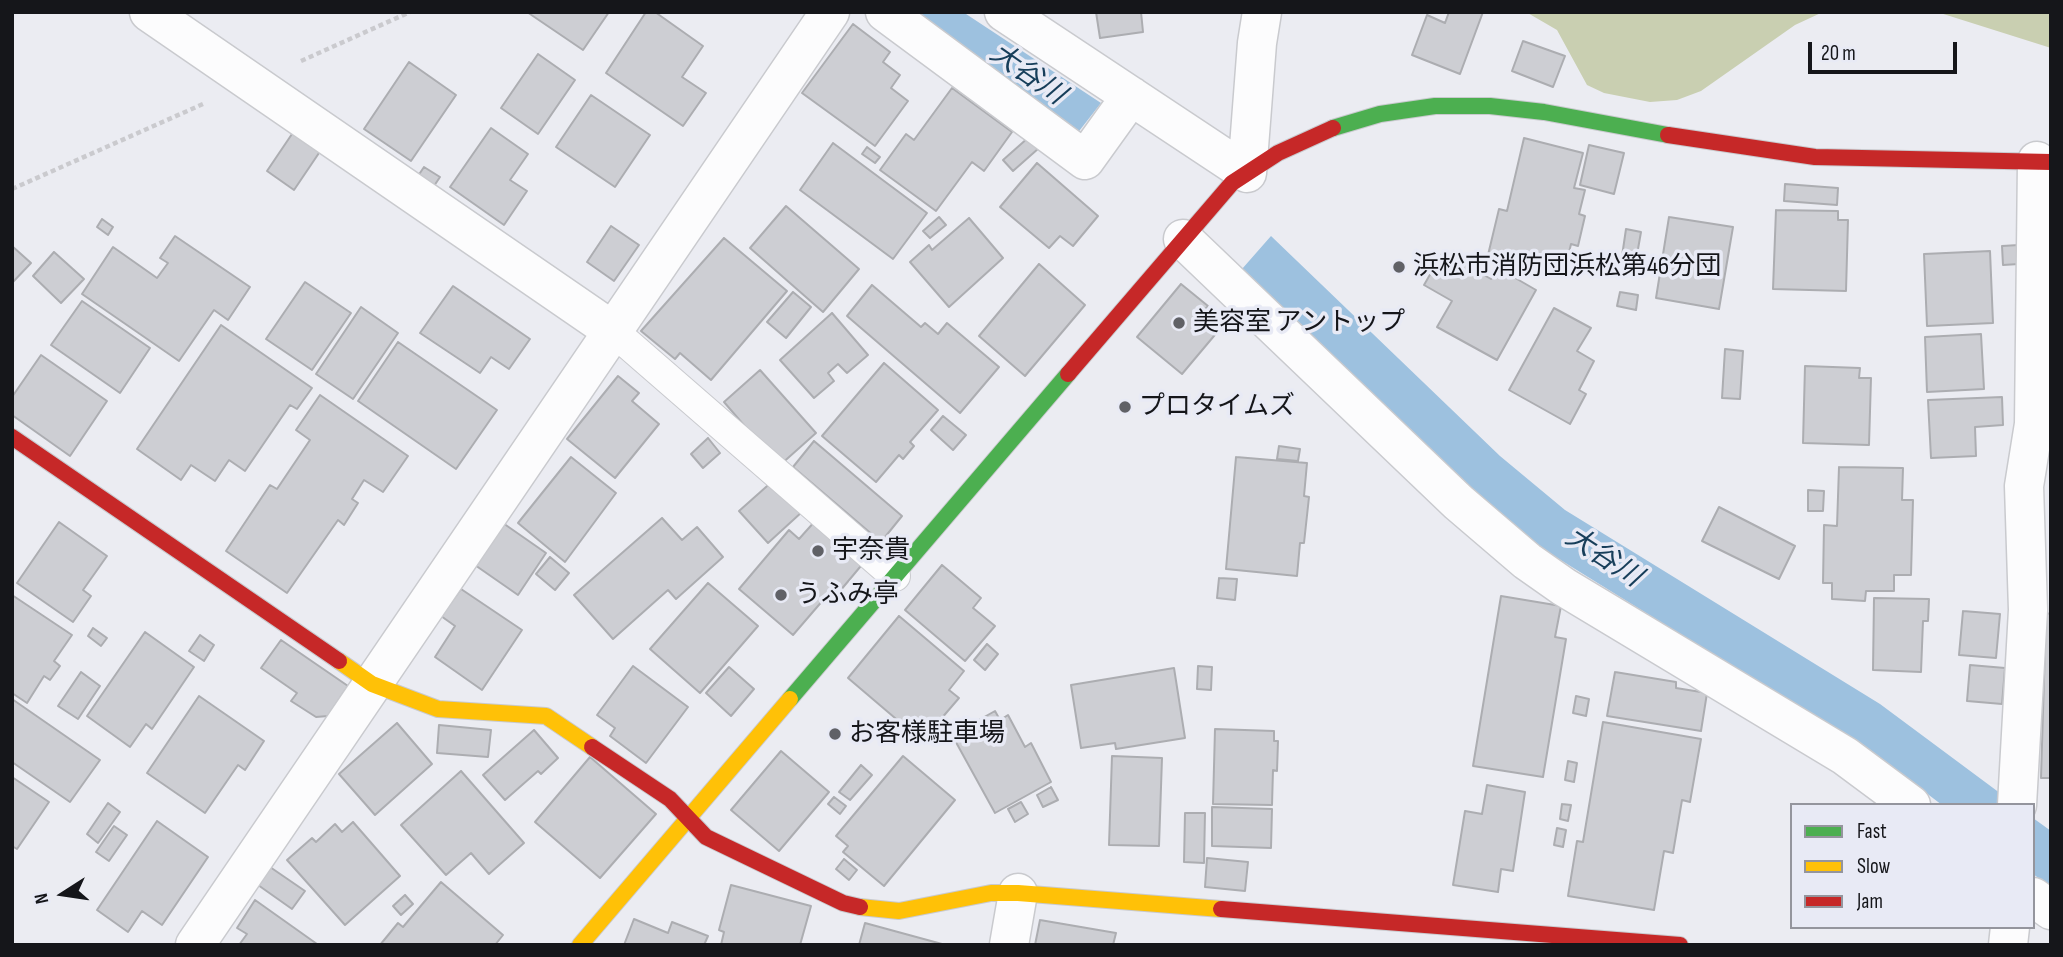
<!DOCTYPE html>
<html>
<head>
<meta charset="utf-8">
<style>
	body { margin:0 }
	#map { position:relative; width:2063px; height:957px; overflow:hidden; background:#ebecf2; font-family:"Sofia Sans Condensed",sans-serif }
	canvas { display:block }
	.frame { position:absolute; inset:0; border:14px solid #15161a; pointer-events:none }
	.legend { position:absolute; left:1790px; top:803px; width:245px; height:126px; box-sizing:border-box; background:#e8eaf5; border:2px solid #94959d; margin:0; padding:9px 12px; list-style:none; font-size:21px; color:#15161a }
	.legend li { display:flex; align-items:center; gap:14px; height:35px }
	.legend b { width:35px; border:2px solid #94959d }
	.north { position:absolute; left:28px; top:859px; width:70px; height:70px; -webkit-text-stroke:5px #e8eaf5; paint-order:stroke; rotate:258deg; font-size:19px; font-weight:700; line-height:28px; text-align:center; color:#15161a }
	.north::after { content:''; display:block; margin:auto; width:24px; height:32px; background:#15161a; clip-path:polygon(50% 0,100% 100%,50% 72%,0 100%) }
	.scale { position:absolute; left:1808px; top:42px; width:149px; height:32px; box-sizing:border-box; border:4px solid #15161a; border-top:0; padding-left:9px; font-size:21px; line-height:24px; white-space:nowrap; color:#15161a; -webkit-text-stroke:5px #e8eaf5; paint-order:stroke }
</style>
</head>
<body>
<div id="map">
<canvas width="2063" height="957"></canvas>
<div class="frame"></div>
<ul class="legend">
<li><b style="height:9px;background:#4caf50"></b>Fast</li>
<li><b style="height:9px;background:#ffc107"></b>Slow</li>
<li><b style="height:9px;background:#c62828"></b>Jam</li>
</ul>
<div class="north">N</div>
<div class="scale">20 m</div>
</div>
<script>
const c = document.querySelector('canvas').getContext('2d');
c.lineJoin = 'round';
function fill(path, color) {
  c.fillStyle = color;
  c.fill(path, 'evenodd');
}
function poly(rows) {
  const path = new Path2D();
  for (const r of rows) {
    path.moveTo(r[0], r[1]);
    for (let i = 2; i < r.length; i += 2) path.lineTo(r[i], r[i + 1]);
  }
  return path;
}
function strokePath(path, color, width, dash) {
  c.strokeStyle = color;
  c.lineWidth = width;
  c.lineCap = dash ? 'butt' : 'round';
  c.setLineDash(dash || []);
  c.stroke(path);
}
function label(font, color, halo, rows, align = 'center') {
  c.font = font + ' "Sofia Sans Condensed","Noto Sans JP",sans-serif';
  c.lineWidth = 7;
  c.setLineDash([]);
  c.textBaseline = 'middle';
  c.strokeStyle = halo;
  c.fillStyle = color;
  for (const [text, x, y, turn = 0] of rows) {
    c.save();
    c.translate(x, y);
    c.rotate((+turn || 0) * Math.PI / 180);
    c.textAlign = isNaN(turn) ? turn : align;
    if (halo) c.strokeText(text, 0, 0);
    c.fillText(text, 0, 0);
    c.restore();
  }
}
fill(poly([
	[1526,12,1823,12,1795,25,1701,91,1677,100,1650,102,1604,93,1587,85,1557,30],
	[1937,12,2051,12,2051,48]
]), '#c9cfb1');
fill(poly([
	[909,12,963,12,1101,103,1076,135],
	[1271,236,1500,456,1565,510,1880,704,2016,805,1942,805,1883,760,1538,546,1470,488,1242,269],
	[2033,818,2051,831,2051,887,2033,874]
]), '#9dc1df');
const building = poly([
	[527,12,609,12,583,50,527,12],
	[646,12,655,12,703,46,682,77,706,93,683,126,606,73,646,12],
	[1096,12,1141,12,1143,32,1100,38,1096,12],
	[1449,12,1483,12,1460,74,1412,55,1427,15,1445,23,1449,12],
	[853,24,890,52,883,62,900,75,891,88,908,101,875,146,802,93,853,24],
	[1523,41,1565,56,1553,87,1512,71,1523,41],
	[538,54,575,80,538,134,501,108,538,54],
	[409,62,456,95,411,161,364,129,409,62],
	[952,88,1012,132,984,171,972,162,936,211,880,170,906,134,914,140,952,88],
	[591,95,650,135,615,187,556,147,591,95],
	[491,128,528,154,510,180,527,191,504,225,450,187,491,128],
	[294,131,321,150,294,190,267,171,294,131],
	[1029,137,1039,148,1013,171,1003,160,1029,137],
	[1524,138,1583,153,1574,188,1585,190,1579,214,1585,216,1578,246,1571,244,1564,274,1488,255,1499,209,1507,211,1524,138],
	[833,143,927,213,893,259,800,190,833,143],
	[1589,145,1624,153,1614,194,1580,185,1589,145],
	[867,147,880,157,875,163,862,154,867,147],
	[1037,163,1098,216,1073,246,1060,236,1049,248,1000,207,1037,163],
	[424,167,440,177,434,186,418,176,424,167],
	[1785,184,1838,188,1837,205,1784,201,1785,184],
	[786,206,859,269,823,312,750,248,786,206],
	[1776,210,1838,211,1838,220,1848,220,1846,291,1773,289,1776,210],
	[939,217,946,225,930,238,923,231,939,217],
	[1669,217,1733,227,1719,309,1656,298,1669,217],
	[969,218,1003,258,949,307,910,262,929,245,932,250,969,218],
	[102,219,113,227,108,235,97,227,102,219],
	[611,226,639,245,614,281,587,262,611,226],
	[1626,229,1641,232,1635,266,1621,263,1626,229],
	[175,236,250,287,228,320,214,310,179,361,82,294,113,247,157,278,168,263,160,258,175,236],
	[724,238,787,291,711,380,680,353,675,359,641,331,724,238],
	[2019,245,2019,264,2003,265,2002,246,2019,245],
	[12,246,31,263,12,283,12,246],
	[1990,251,1993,323,1927,326,1924,254,1990,251],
	[54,252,84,279,61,303,33,276,54,252],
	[1443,252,1491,279,1498,268,1536,290,1497,360,1437,327,1452,301,1424,285,1443,252],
	[1039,264,1085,305,1025,376,979,336,1039,264],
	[305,282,351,313,312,370,266,339,305,282],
	[1181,284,1208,306,1200,315,1219,330,1182,374,1137,337,1181,284],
	[872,285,921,327,925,323,938,334,947,323,999,367,960,413,847,316,872,285],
	[453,286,530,339,509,369,491,357,480,373,420,333,453,286],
	[793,292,811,307,786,338,767,322,793,292],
	[1620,292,1638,295,1636,310,1617,306,1620,292],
	[82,301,150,348,120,393,51,345,82,301],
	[361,307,398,333,353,399,316,374,361,307],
	[1554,308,1591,328,1577,351,1594,361,1579,390,1586,394,1570,424,1509,390,1554,308],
	[832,313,868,355,847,373,838,364,828,373,834,381,814,398,780,360,832,313],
	[221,325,312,388,297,409,290,405,245,471,229,460,215,481,191,465,181,480,137,449,221,325],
	[1981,334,1984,389,1927,392,1925,337,1981,334],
	[398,342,497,410,456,469,358,401,398,342],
	[1725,349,1743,351,1740,399,1722,398,1725,349],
	[41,355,107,401,70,456,12,415,12,397,41,355],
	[884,363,938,410,910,442,914,446,903,459,899,455,876,482,822,436,884,363],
	[1805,366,1860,368,1859,378,1871,378,1869,445,1803,443,1805,366],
	[760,370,816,433,779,466,724,402,760,370],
	[618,376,639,393,632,401,659,424,615,478,567,439,618,376],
	[320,395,408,456,383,492,364,480,352,499,358,503,344,525,338,520,287,593,226,551,270,485,277,489,310,440,296,430,320,395],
	[2002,397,2003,425,1975,427,1976,456,1931,458,1928,400,2002,397],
	[943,416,966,435,953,450,931,430,943,416],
	[708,438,720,453,703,468,691,454,708,438],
	[814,441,902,516,881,542,793,467,814,441],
	[1279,446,1300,449,1298,461,1277,459,1279,446],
	[571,457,616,493,565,562,518,523,571,457],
	[1236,457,1307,463,1304,496,1309,497,1304,543,1300,543,1297,576,1226,569,1236,457],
	[1839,467,1903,468,1902,500,1913,500,1911,575,1894,575,1894,591,1866,591,1865,601,1832,599,1832,583,1823,583,1824,525,1837,526,1839,467],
	[775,479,803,511,768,543,739,511,775,479],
	[1808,490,1824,491,1823,511,1808,511,1808,490],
	[1719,507,1795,546,1779,579,1702,541,1719,507],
	[662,518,682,540,697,527,723,557,676,599,668,590,613,639,574,595,662,518],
	[816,520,865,561,835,597,830,592,793,635,739,589,789,530,799,539,816,520],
	[500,521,546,553,518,595,472,563,500,521],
	[59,522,107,556,83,590,91,596,73,622,17,583,59,522],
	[550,557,569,573,555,590,536,574,550,557],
	[942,565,981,598,973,608,995,626,965,661,905,610,942,565],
	[1219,578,1237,579,1235,600,1217,598,1219,578],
	[708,583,758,626,700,693,650,649,708,583],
	[461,589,522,630,482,690,435,657,455,626,441,616,461,589],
	[12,595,72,635,54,661,60,666,50,680,44,676,27,703,12,693,12,595],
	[1501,596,1561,606,1555,637,1566,639,1543,777,1473,766,1501,596],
	[1874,598,1929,599,1928,621,1923,621,1921,672,1873,670,1874,598],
	[1963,611,2000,614,1996,658,1959,655,1963,611],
	[2046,613,2051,614,2051,778,2041,778,2046,613],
	[899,616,964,671,949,690,959,698,922,741,848,678,899,616],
	[93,628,107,638,101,646,88,636,93,628],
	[145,632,194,667,152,729,146,724,130,747,87,716,145,632],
	[200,635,214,645,204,661,189,651,200,635],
	[281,640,348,686,328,716,316,717,291,701,297,693,261,668,281,640],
	[987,644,998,654,985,670,974,660,987,644],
	[1970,665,2005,668,2002,704,1967,701,1970,665],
	[633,666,688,707,646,763,610,736,615,728,597,715,633,666],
	[1198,666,1212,667,1211,690,1197,689,1198,666],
	[729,667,754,689,731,716,706,693,729,667],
	[1174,668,1185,738,1116,749,1115,743,1081,748,1071,685,1174,668],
	[81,672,100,686,78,719,58,706,81,672],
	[1615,672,1676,682,1676,688,1707,693,1701,731,1607,716,1615,672],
	[199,696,264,741,245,770,238,765,205,813,147,773,199,696],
	[1576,696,1589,699,1586,716,1573,713,1576,696],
	[12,699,100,760,70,802,12,762,12,699],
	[995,711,1000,720,1008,715,1025,747,1031,743,1051,782,995,813,952,735,995,711],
	[1603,722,1701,739,1690,802,1682,800,1673,853,1664,851,1654,910,1568,896,1577,841,1583,842,1603,722],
	[397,723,432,764,375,815,339,774,397,723],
	[439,725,491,730,488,757,437,753,439,725],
	[1215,729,1274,731,1274,741,1278,741,1277,771,1273,770,1272,805,1213,804,1215,729],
	[534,730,558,758,541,774,538,771,505,800,483,775,534,730],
	[781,751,829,792,779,851,731,810,781,751],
	[903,756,955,800,884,886,843,852,848,846,836,836,903,756],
	[1112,756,1162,758,1159,846,1109,845,1112,756],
	[590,757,656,814,600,878,535,822,590,757],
	[1568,761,1577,763,1574,782,1565,780,1568,761],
	[861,765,872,775,850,800,839,792,861,765],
	[461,771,524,843,489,874,471,853,446,875,401,825,461,771],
	[12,777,49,802,17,849,12,846,12,777],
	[1487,785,1525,792,1513,871,1501,869,1498,892,1453,885,1465,811,1482,814,1487,785],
	[1051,787,1058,800,1043,807,1037,795,1051,787],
	[834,797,846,806,840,814,828,804,834,797],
	[1021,802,1028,814,1015,822,1008,809,1021,802],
	[108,803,120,812,98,843,87,834,108,803],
	[1562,804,1571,805,1568,821,1560,819,1562,804],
	[1212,807,1272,809,1271,848,1212,846,1212,807],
	[1185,813,1205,813,1204,863,1184,862,1185,813],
	[157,821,208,857,162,925,142,911,128,932,97,910,157,821],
	[353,822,400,876,345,925,287,860,312,838,316,842,335,824,342,832,353,822],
	[114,826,127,835,109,861,96,852,114,826],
	[1557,828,1566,830,1563,847,1554,845,1557,828],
	[1207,858,1248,862,1245,891,1205,887,1207,858],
	[844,859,857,870,849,880,836,869,844,859],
	[270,867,305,891,292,909,258,885,270,867],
	[441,882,503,935,495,945,380,945,398,923,403,927,441,882],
	[731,885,811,906,800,945,721,945,724,932,719,930,731,885],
	[405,895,413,904,401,915,393,906,405,895],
	[255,900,317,944,316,945,239,945,247,934,237,928,255,900],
	[634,919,668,933,672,922,708,936,704,945,624,945,634,919],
	[1040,920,1116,933,1113,945,1035,945,1040,920],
	[865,923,942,944,942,945,859,945,865,923]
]);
fill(building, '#cdced3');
strokePath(building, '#acadb1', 2);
const lane = poly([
	[613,331,895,576]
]);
const street = poly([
	[149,12,613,331],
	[885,12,1085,160,1131,96],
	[1004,12,1247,173,1257,43,1262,12],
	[1183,239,1458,502,1527,561,1564,587,1845,756,1911,805],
	[2017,805,2028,610,2024,486,2034,424,2037,161],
	[2033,897,2051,910],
	[195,945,830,12],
	[1009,945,1018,893],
	[2008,945,2010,927]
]);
const fast = poly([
	[1333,128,1380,114,1435,106,1490,106,1544,112,1668,135],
	[790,699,1068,374]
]);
const slow = poly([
	[339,661,372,684,438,709,546,716,592,747],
	[860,907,899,911,991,893,1018,893,1221,909],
	[580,945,790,699]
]);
const jam = poly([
	[1668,135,1815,157,2051,162],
	[1068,374,1232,183,1278,153,1333,128],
	[12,437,339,661],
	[592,747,670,799,706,837,843,903,860,907],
	[1221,909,1680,945]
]);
strokePath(lane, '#c9cace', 32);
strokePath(street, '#c9cace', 41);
strokePath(fast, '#c9cace', 18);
strokePath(slow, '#c9cace', 18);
strokePath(jam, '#c9cace', 18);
strokePath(poly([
	[301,61,410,12],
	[12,189,203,104]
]), '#cacace', 4.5, [5, 3.5]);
strokePath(lane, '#fcfcfd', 30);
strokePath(street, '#fcfcfd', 38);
strokePath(fast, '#4caf50', 16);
strokePath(slow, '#ffc107', 16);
strokePath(jam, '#c62828', 16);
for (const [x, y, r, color] of [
	[1399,267,7,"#606166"],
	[1179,323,7,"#606166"],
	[1125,407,7,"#606166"],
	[818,551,7,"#606166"],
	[781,595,7,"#606166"],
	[835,734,7,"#606166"]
]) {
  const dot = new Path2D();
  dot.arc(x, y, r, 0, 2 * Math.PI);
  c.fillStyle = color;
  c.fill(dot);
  strokePath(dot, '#e8eaf5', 2.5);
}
label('26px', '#15161a', '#e8eaf5', [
	["浜松市消防団浜松第46分団",1413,267],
	["美容室 アントップ",1193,323],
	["プロタイムズ",1139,407],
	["宇奈貴",832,551],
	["うふみ亭",795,595],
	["お客様駐車場",849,734]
], 'left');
label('italic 28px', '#173e5a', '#e8eaf5', [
	["大谷川",1027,75,35],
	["大谷川",1603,558,33]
]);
</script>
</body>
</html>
